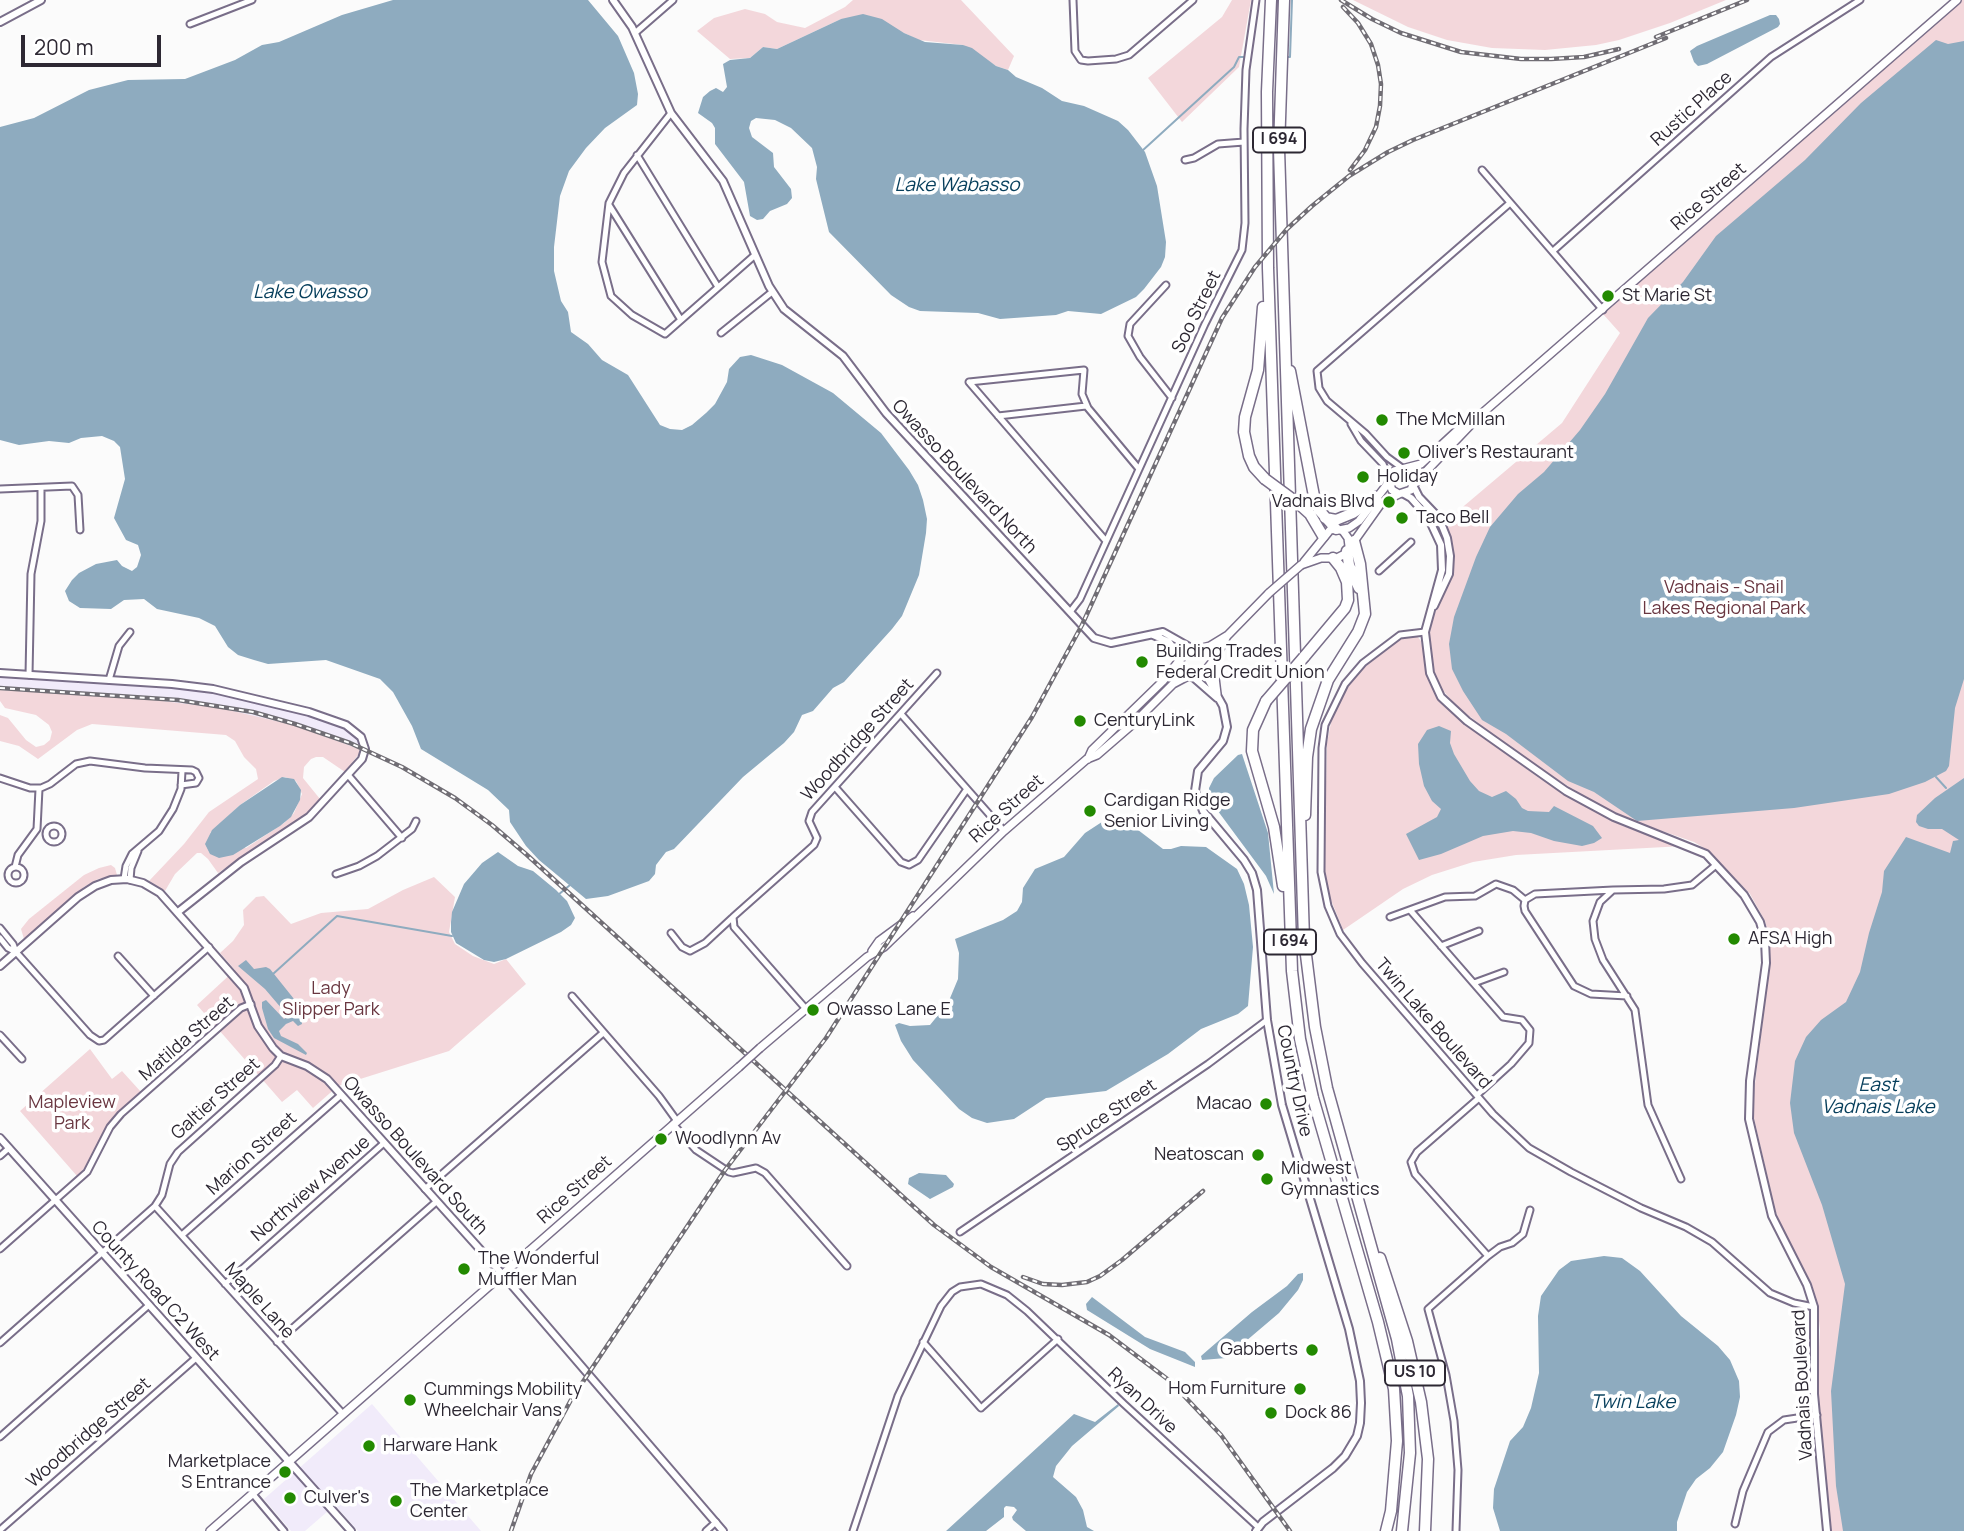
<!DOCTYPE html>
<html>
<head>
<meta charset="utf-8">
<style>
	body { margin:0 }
	#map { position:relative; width:1964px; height:1531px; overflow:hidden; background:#fbfbfb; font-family:Manrope,sans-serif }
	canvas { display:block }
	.scale { position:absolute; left:21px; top:35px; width:140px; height:32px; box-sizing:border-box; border:4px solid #2d2833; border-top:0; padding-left:9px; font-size:21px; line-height:24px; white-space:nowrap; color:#2d2833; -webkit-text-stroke:5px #fff; paint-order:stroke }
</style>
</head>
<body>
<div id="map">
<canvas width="1964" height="1531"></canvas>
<div class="scale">200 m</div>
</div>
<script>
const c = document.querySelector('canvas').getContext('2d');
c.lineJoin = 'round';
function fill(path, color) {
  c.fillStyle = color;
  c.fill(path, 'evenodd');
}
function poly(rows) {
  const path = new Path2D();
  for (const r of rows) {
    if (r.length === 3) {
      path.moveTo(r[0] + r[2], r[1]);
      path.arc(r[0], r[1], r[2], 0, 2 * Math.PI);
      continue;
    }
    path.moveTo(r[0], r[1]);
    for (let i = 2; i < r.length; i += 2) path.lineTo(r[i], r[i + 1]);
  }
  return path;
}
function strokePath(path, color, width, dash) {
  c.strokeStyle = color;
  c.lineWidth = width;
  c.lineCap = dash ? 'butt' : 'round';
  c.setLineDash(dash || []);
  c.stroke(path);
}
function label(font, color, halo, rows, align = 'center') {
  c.font = font + ' Manrope,sans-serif';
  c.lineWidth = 7;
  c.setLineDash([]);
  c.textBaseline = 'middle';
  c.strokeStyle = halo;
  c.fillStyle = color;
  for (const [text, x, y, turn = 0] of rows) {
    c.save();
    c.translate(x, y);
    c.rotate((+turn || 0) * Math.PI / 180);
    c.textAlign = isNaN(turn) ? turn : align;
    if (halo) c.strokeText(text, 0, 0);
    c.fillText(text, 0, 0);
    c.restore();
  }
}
fill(poly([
	[0,676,176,687,214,692,323,720,343,727,358,739,360,754,359,757,321,743,0,698],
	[372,1404,481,1531,358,1531,335,1505,305,1531,291,1531,264,1499]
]), '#f1ebfa');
fill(poly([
	[853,0,961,0,1014,56,1008,70,996,66,963,45,919,40,904,33,841,19,777,49,763,47,750,58,730,59,697,31,714,18,745,9,765,14,777,22,805,28,845,7],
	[1232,0,1251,0,1239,67,1182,122,1148,78,1222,17],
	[1353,0,1726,0,1670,23,1619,40,1596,45,1545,50,1492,48,1447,40,1408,27],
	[1962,0,1964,0,1964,1531,1830,1531,1817,1383,1820,1330,1817,1302,1811,1282,1785,1234,1775,1210,1754,1118,1754,1092,1770,960,1769,936,1765,921,1750,894,1709,851,1694,842,1630,820,1594,802,1540,769,1457,707,1440,687,1435,675,1429,637,1433,617,1448,586,1453,566,1451,541,1445,522,1562,423,1620,333,1603,314],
	[1417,636,1421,641,1429,682,1436,696,1453,714,1539,778,1587,807,1623,826,1684,846,1516,855,1473,862,1432,875,1403,889,1343,930,1329,895,1324,865,1327,743,1332,717,1343,694,1359,672,1397,639],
	[0,690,146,699,220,708,293,725,359,749,359,754,360,749,361,752,359,758,358,755,345,772,323,757,316,757,311,759,304,767,303,778,320,799,306,814,218,873,208,859,201,853,197,853,175,874,165,891,149,881,184,844,209,812,258,779,256,769,244,757,235,741,226,735,92,724,77,730,38,759,19,746,0,741,0,715,8,718,26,740,36,747,44,745,50,740,52,732,49,725,36,715,5,708,0,701],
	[285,777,296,781,302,794,294,813,284,823,246,848,210,833,240,805,274,781],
	[111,865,115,868,117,875,98,879,84,887,24,939,21,929,29,919,84,875,99,868],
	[434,877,455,897,449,932,455,944,473,956,494,964,506,959,526,984,449,1051,338,1086,313,1108,297,1090,282,1102,197,1005,235,970,220,953,233,941,244,925,243,910,256,897,264,896,291,924,321,913,368,909,403,890],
	[90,1049,112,1079,122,1071,141,1092,115,1115,107,1126,88,1164,77,1176,20,1111]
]), '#f3d7db');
fill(poly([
	[393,0,588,0,618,36,634,73,638,94,637,105,605,128,586,148,569,171,560,196,554,247,554,271,561,301,568,312,571,332,588,344,602,360,628,375,660,425,670,429,682,430,692,425,706,413,715,404,727,382,729,369,740,357,751,355,782,365,833,393,881,433,909,470,918,485,923,500,927,519,926,533,919,575,902,616,892,629,844,682,833,688,813,711,802,715,794,732,784,743,743,777,674,849,666,852,656,865,655,874,649,881,608,896,586,899,539,860,526,846,510,822,509,810,488,790,421,749,412,726,393,692,380,679,326,660,268,664,254,660,238,655,228,647,215,626,199,618,157,609,144,599,124,600,111,609,80,608,69,601,65,591,72,580,79,573,96,564,117,560,122,566,132,571,137,567,141,555,138,545,126,540,114,518,125,479,120,447,114,441,102,436,81,438,69,443,49,441,19,445,0,440,0,127,34,118,89,90,128,80,185,79,235,60,262,45,279,42,342,15],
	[863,14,882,19,904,33,925,42,963,45,972,48,996,66,1008,70,1016,77,1042,88,1062,101,1084,106,1118,121,1128,130,1145,152,1157,186,1166,242,1165,257,1161,267,1144,289,1136,297,1101,314,1068,311,1056,315,1000,319,978,313,920,311,909,307,891,295,829,232,816,179,817,167,812,148,791,128,775,120,756,118,751,121,749,128,752,137,773,153,774,167,791,189,792,198,787,204,770,211,763,219,757,220,750,216,744,182,715,144,715,128,712,123,698,113,703,97,710,91,716,88,723,92,727,87,723,64,730,60,750,58,763,47,777,49,841,19],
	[1770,15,1776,15,1779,19,1780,24,1778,27,1707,64,1698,66,1694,62,1690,51,1697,46],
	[1936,40,1948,44,1964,41,1964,679,1955,708,1949,766,1946,771,1925,782,1889,794,1794,808,1637,821,1594,792,1568,781,1506,734,1482,720,1463,691,1452,669,1449,644,1454,617,1476,557,1490,527,1518,494,1544,472,1580,430,1605,394,1648,318,1683,282,1716,236,1805,160,1861,103],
	[1439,726,1451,731,1450,743,1454,754,1470,781,1479,791,1492,797,1506,791,1516,799,1522,808,1528,811,1549,812,1554,806,1593,826,1602,838,1594,843,1582,846,1554,841,1531,833,1513,831,1483,836,1441,854,1419,860,1406,834,1437,817,1441,809,1432,801,1424,786,1419,764,1418,744,1427,730],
	[1242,754,1268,833,1274,894,1266,876,1209,799,1209,788,1214,778,1238,755],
	[282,777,294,779,301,790,300,800,291,817,280,826,233,855,219,858,210,854,205,844,212,830,240,805],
	[1964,778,1964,1531,1843,1531,1836,1486,1831,1391,1845,1284,1822,1205,1794,1133,1790,1103,1795,1061,1806,1037,1821,1020,1846,1002,1860,972,1869,933,1882,892,1884,871,1906,837,1950,853,1953,841,1959,840,1942,829,1928,829,1919,826,1916,822,1917,815,1935,798],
	[1121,817,1163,849,1171,849,1181,846,1206,847,1237,869,1244,884,1249,905,1253,947,1248,1006,1238,1014,1201,1029,1168,1054,1106,1091,1046,1098,1014,1119,987,1123,972,1118,959,1109,913,1060,901,1041,895,1025,899,1023,910,1026,930,1025,948,1003,958,979,959,953,955,939,1003,920,1017,911,1022,902,1023,888,1035,869,1064,857,1085,833,1108,818],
	[498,852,518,866,533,871,556,890,567,901,575,918,571,925,561,932,506,959,494,962,484,960,456,943,451,932,451,922,452,912,464,884,482,863],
	[246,960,254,969,266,967,270,969,294,999,301,1013,302,1024,298,1026,293,1021,286,1024,279,1031,281,1036,298,1044,307,1053,306,1055,274,1038,268,1029,262,1008,262,1002,266,1000,284,1019,288,1016,265,989,238,966],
	[919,1173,946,1175,954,1184,953,1187,930,1199,908,1184,909,1178],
	[1604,1256,1622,1258,1640,1271,1681,1316,1718,1346,1730,1360,1739,1381,1740,1397,1736,1415,1723,1452,1710,1468,1696,1479,1687,1492,1677,1522,1677,1531,1500,1531,1493,1508,1494,1489,1510,1441,1523,1427,1531,1408,1539,1373,1538,1316,1541,1296,1559,1270,1571,1261],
	[1303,1273,1303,1280,1298,1290,1279,1313,1226,1358,1202,1360,1201,1356,1209,1349,1252,1312,1287,1286,1298,1274],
	[1092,1297,1145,1337,1185,1352,1195,1362,1195,1367,1150,1349,1087,1310,1086,1304],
	[1118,1404,1119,1406,1072,1446,1056,1466,1053,1477,1076,1497,1083,1510,1087,1527,1094,1531,1026,1531,1013,1520,1012,1517,1017,1510,1014,1507,1006,1506,1004,1508,1004,1517,986,1531,946,1531,1074,1414,1095,1422]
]), '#8eabbf');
strokePath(poly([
	[1287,57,1290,57,1292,0],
	[1142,151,1234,67,1239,57,1245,57],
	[1936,777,1946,788],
	[558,895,570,885],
	[273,974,337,916,452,936]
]), '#8eabbf', 2);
const minor = poly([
	[1073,0,1075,51,1081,60,1088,61,1116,59,1129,55,1193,0],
	[190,24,252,0],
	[635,33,673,0],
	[671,113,624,173,609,203,602,262,611,296,632,315,665,334,755,255],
	[637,155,718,287],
	[1185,160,1194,158,1218,144,1244,142],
	[1482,170,1603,310],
	[609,205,681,320],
	[1553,251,1771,57,1860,0],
	[1166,285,1130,324,1128,336,1140,357,1172,398],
	[721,333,772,292],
	[969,382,1084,370,1082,394,1088,408,1139,469],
	[969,382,1106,541],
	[998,416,1086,406],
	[1351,424,1361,441,1383,464,1389,478],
	[1402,468,1387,457,1366,434,1327,401,1319,388,1317,371,1510,203],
	[0,489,72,486,78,495,80,530],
	[1379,571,1411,542],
	[1070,612,1080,599,1205,324,1242,250,1245,223,1244,129,1246,70,1256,0],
	[1425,632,1400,635,1363,663,1345,684,1325,725,1322,748,1321,872,1328,906,1340,934,1362,963,1493,1114,1529,1148,1571,1172,1641,1208,1686,1227,1712,1242,1770,1293,1794,1303,1814,1307],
	[29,675,31,574,41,521,41,489],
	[109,680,119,646,130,632],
	[901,714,1004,831],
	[348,775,402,838],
	[0,778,30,788,41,788,50,784,76,764,90,761,145,768,192,770,196,772,199,778,196,783,181,785],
	[835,787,901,862,909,865,918,860,967,789],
	[54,834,8],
	[15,867,18,855,37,829,39,789],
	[16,875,8],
	[336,874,359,866,377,856,412,829,416,821],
	[124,879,126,866,132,854,159,831,173,809,181,789,182,771],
	[130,880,131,868,138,851],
	[1613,890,1535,894,1525,900,1524,906,1525,911,1574,986,1591,994,1627,996],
	[1410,910,1503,1017,1522,1020,1530,1030,1529,1043,1511,1064,1477,1095],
	[1390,917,1445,897,1475,896,1496,884,1513,890,1525,900],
	[0,928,13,944,16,952,90,1035,99,1041,104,1040,209,947],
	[671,933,682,947,690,951,705,943,732,918],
	[0,938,8,948,16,952],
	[1441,946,1479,931],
	[118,956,154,996],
	[1474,983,1504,972],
	[572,996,659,1096,677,1121],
	[806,1009,734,927,733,917,814,845,817,838,809,821,812,812,937,673],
	[0,1035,22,1059],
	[673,1124,696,1150,729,1172,733,1173,756,1168,765,1173,847,1266],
	[0,1156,9,1148],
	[1681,1179,1648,1105,1635,1010,1603,960,1595,939,1593,921,1600,902,1613,890,1664,889,1692,885,1716,865],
	[425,1189,603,1033],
	[155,1206,343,1414],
	[960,1232,1208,1064,1267,1020],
	[182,1235,341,1095],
	[0,1249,87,1172,110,1127,121,1114,241,1008,251,1004],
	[1488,1256,1500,1247,1512,1243,1523,1234,1530,1210],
	[225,1284,384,1143],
	[277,1342,436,1202],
	[923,1342,981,1408,1058,1339],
	[0,1343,155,1206,162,1195,170,1164,178,1152,275,1065,281,1056],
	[0,1437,149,1305],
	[252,1493,284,1531],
	[1735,1524,1743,1491,1768,1432,1784,1420,1817,1415],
	[0,1530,196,1358],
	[706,1531,716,1522],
	[853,1531,898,1396,941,1306,952,1292,960,1287,981,1284,1007,1295,1027,1311,1124,1404,1258,1527],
	[1456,1531,1458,1470,1454,1421,1446,1375,1428,1309,1488,1256,1415,1174,1411,1162,1417,1152,1479,1098]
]);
const tertiary = poly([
	[613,0,632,27,671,113,723,181,769,286,784,309,843,356,886,413,1094,638,1111,643,1163,632,1193,649],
	[0,22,41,0],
	[1414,487,1419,497,1439,518,1447,538,1450,556,1449,574,1434,606],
	[1404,494,1411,498,1428,517,1441,545,1442,570,1425,632,1430,673,1441,697,1467,721,1566,791,1614,817,1706,854,1744,895,1760,922,1765,940,1766,963,1750,1081,1749,1119,1772,1216,1807,1285,1814,1307,1814,1394,1827,1531],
	[1153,635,1169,642,1181,658],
	[1207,670,1209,681,1223,706,1227,727,1223,741,1198,771,1195,791,1203,811,1244,860,1252,873,1257,890,1267,1020,1282,1105,1349,1329,1360,1381,1361,1403,1360,1423,1357,1436,1345,1456,1333,1468,1263,1522,1256,1531],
	[0,673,172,684,213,689,309,712,346,725,361,737,365,749,362,759,309,817,241,862,178,912],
	[1193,677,1217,698],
	[0,966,78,897,95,886,111,880,127,879,143,883,160,893,244,988,258,1026,273,1048,281,1056,307,1066,327,1079,503,1275,723,1531],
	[0,1138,351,1531]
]);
const secondary = poly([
	[1389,482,1392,490,1399,494,1411,490,1415,478,1406,469],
	[1415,483,1479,416,1957,0],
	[1339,530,1349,528,1359,521,1389,482,1394,471,1421,464,1461,427],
	[1304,562,1330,530,1336,529,1343,531,1348,538,1349,546],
	[1301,565,1321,558,1337,558,1345,554,1382,502,1399,494],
	[1213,661,1217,694],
	[1180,662,1185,674,1193,677,1201,676,1213,661,1227,636],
	[1088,759,1092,750,1163,681,1186,652,1210,646,1228,635,1269,593],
	[872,951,879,941,913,916],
	[760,1048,867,957,884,947,1004,831,1087,759,1097,755,1134,723,1173,684,1188,676],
	[210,1531,739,1067]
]);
const motorway = poly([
	[1271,0,1267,92,1268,268,1292,971,1300,1039,1313,1098,1378,1322,1394,1389,1397,1441,1391,1511,1386,1531],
	[1284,0,1279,149,1304,939,1315,1027,1327,1088,1397,1339,1408,1396,1410,1453,1402,1531],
	[1263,307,1258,370,1245,417,1244,432,1249,456,1254,467,1265,479],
	[1290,371,1314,496,1319,510,1336,529],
	[1299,504,1310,514,1323,536],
	[1325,518,1336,520,1353,513,1376,497],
	[1347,551,1349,565,1359,588],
	[1304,657,1345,608,1348,600,1347,582,1341,568,1333,558],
	[1266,701,1253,730,1252,751,1274,827,1283,886],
	[1305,815,1307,757,1311,729,1328,680,1358,632,1365,614,1360,564,1354,541],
	[1380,1258,1407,1341,1421,1402,1428,1459,1425,1531]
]);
strokePath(minor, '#796e89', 9);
strokePath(tertiary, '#796e89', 10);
strokePath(secondary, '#796e89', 10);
strokePath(motorway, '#796e89', 13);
strokePath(minor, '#fff', 5);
strokePath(tertiary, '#fff', 6);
strokePath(secondary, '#fff', 7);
strokePath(motorway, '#fff', 10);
const rail = poly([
	[1341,0,1372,19,1401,33,1461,52,1521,59,1551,59,1584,57,1619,49],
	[1343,7,1358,23,1371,44,1378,65,1381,84,1380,106,1376,127,1365,150,1350,170],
	[1656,37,1747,0],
	[0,688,178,700,253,712,295,724,350,743,402,767,455,798,492,825,527,855,934,1225,991,1267,1109,1335,1170,1381,1221,1435,1290,1531],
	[1023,1277,1043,1284,1062,1285,1087,1282,1100,1276,1122,1260,1203,1191],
	[511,1531,531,1474,572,1398,725,1170,826,1038,1032,717,1082,625,1222,318,1255,267,1287,229,1312,206,1349,176,1388,152,1413,140,1666,38]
]);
strokePath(rail, '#706d74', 4.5);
strokePath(rail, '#fff', 2, [5]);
const secondaryBridge = poly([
	[1269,593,1301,565],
	[739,1067,760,1048]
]);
const motorwayBridge = poly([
	[1265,479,1299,504],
	[1266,701,1304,657]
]);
strokePath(secondaryBridge, '#796e89', 10, []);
strokePath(motorwayBridge, '#796e89', 13, []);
strokePath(secondaryBridge, '#fff', 7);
strokePath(motorwayBridge, '#fff', 10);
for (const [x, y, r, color] of [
	[1608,296,7,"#238a01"],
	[1382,420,7,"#238a01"],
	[1404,453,7,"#238a01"],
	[1363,477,7,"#238a01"],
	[1389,502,7,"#238a01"],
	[1402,518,7,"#238a01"],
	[1142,662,7,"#238a01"],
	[1080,721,7,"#238a01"],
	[1090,811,7,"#238a01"],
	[1734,939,7,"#238a01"],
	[813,1010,7,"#238a01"],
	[1266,1104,7,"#238a01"],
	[661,1139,7,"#238a01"],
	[1258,1155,7,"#238a01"],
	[1267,1179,7,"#238a01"],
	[464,1269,7,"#238a01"],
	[1312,1350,7,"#238a01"],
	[1300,1389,7,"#238a01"],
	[410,1400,7,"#238a01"],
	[1271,1413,7,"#238a01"],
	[369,1446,7,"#238a01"],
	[285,1472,7,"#238a01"],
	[290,1498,7,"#238a01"],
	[396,1501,7,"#238a01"]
]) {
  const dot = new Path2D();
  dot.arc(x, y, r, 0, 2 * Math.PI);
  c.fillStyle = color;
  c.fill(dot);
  strokePath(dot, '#fff', 2.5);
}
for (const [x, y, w] of [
	[1279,140,52],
	[1290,942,52],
	[1415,1373,60]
]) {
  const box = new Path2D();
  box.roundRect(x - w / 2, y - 12.5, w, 25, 5);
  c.fillStyle = '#fff';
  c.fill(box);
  strokePath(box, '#2d2833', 2);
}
label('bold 16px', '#2d2833', null, [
	["I 694",1279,140],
	["I 694",1290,942],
	["US 10",1415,1373]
]);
label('18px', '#2d2833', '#fff', [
	["Rustic Place",1692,109,-42],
	["Rice Street",1709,197,-41],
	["Soo Street",1197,312,-64],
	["Owasso Boulevard North",964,477,47],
	["Woodbridge Street",858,740,-48],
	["Rice Street",1007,809,-42],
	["Twin Lake Boulevard",1433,1024,49],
	["Matilda Street",187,1039,-41],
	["Country Drive",1294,1081,78],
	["Galtier Street",216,1099,-42],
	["Spruce Street",1107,1116,-34],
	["Marion Street",252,1154,-42],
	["Owasso Boulevard South",415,1156,48],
	["Northview Avenue",311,1189,-41],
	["Rice Street",575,1190,-42],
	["County Road C2 West",155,1291,48],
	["Maple Lane",259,1301,48],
	["Vadnais Boulevard",1803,1385,-93],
	["Ryan Drive",1142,1401,43],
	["Woodbridge Street",89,1433,-41]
]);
label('18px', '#2d2833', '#fff', [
	["St Marie St",1622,296],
	["The McMillan",1396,420],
	["Oliver’s Restaurant",1418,453],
	["Holiday",1377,477],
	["Vadnais Blvd",1375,502,"right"],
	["Taco Bell",1416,518],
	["Building Trades",1156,652],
	["Federal Credit Union",1156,673],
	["CenturyLink",1094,721],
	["Cardigan Ridge",1104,801],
	["Senior Living",1104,822],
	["AFSA High",1748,939],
	["Owasso Lane E",827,1010],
	["Macao",1252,1104,"right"],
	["Woodlynn Av",675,1139],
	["Neatoscan",1244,1155,"right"],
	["Midwest",1281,1169],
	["Gymnastics",1281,1190],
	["The Wonderful",478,1259],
	["Muffler Man",478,1280],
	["Gabberts",1298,1350,"right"],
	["Hom Furniture",1286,1389,"right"],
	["Cummings Mobility",424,1390],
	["Wheelchair Vans",424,1411],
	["Dock 86",1285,1413],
	["Harware Hank",383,1446],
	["Marketplace",271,1462,"right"],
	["S Entrance",271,1483,"right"],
	["The Marketplace",410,1491],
	["Center",410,1512],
	["Culver's",304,1498]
], 'left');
label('18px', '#693640', '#fff', [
	["Vadnais - Snail",1724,588],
	["Lakes Regional Park",1724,609],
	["Lady",331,989],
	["Slipper Park",331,1010],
	["Mapleview",72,1103],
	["Park",72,1124]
]);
label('italic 19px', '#063e5b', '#fff', [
	["Lake Wabasso",957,186],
	["Lake Owasso",310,293],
	["East",1878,1086],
	["Vadnais Lake",1878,1108],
	["Twin Lake",1633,1403]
]);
</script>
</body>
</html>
